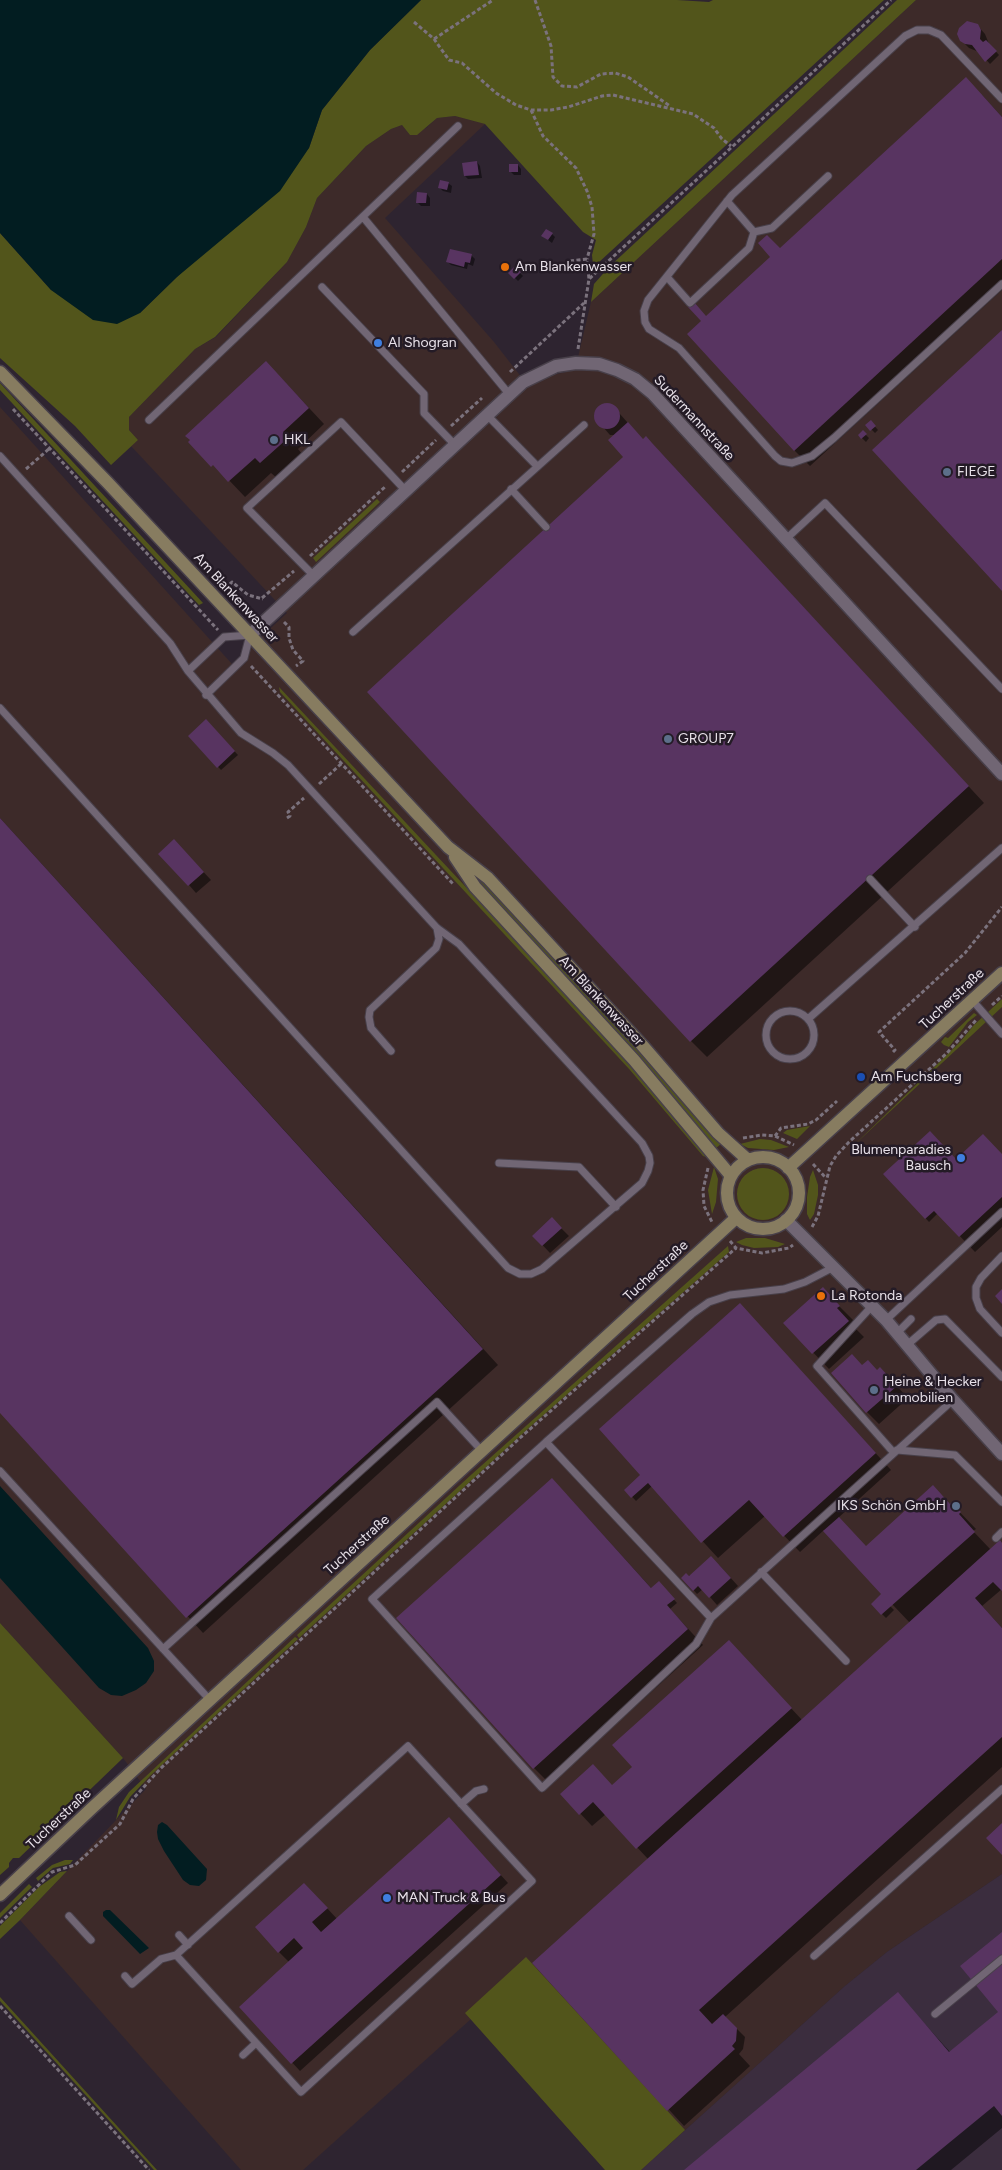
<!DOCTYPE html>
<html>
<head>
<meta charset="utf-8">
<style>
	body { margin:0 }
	canvas { display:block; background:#2e2430 }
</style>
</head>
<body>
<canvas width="1002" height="2170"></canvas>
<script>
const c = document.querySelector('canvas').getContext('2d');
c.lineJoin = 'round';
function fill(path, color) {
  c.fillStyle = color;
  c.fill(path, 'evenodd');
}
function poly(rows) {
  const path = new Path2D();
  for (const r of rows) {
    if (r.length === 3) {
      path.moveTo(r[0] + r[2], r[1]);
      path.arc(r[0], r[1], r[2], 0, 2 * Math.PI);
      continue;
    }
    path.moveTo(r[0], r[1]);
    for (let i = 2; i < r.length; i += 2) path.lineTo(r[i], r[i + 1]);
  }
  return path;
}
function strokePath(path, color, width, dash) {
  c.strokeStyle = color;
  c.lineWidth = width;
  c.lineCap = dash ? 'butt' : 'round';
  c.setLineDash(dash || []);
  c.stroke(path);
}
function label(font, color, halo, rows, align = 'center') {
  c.font = font + ' Figtree,sans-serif';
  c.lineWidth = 5;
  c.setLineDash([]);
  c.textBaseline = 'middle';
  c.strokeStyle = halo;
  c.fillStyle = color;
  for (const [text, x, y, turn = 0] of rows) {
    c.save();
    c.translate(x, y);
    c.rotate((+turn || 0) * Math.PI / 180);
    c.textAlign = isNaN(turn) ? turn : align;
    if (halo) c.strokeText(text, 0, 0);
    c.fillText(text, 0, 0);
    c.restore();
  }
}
fill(poly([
	[916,0,1002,0,1002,1874,887,1952,845,1986,641,2170,605,2170,471,2019,303,2170,241,2170,20,1920,146,1789,123,1758,0,1623,0,407,232,664,287,613,131,446,138,440,129,430,129,417,195,349,216,337,287,262,306,227,317,198,366,146,391,129,402,125,410,135,426,128,437,118,455,116,485,124,385,218,494,342,529,387,538,381,557,374,575,370,591,302]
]), '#3d2a29');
fill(poly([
	[1002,1874,1002,2170,641,2170,845,1986,887,1952]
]), '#3b2d3e');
fill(poly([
	[421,0,677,0,709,2,713,0,884,0,598,263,593,265,592,255,596,240,583,232,485,124,455,116,437,118,417,135,410,135,402,125,391,129,366,146,317,198,306,227,287,262,215,337,195,349,129,417,129,430,138,440,111,465,75,426,0,358,0,233,51,290,140,313,309,148,322,110,370,50],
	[897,0,916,0,591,302,594,284,609,267],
	[0,383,203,603,199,605,0,390],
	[377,499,380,502,316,562,313,558],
	[279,687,634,1067,709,1155,706,1157,703,1156,630,1070,280,692],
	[479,881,482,881,507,905,637,1046,721,1144,716,1148,634,1052,478,884],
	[1002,999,1002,1007,851,1148,960,1042,974,1025],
	[974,1013,977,1015,968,1022,949,1047,944,1045,941,1042,945,1037,948,1038],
	[810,1126,797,1139,783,1133,787,1130],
	[760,1139,771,1140,789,1147,774,1150,748,1148,740,1144],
	[714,1167,718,1179,716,1202,712,1214,708,1190],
	[763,1194,26],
	[813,1170,818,1185,818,1195,814,1214,810,1220,807,1214,807,1197,810,1177],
	[746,1238,765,1238,785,1244,778,1247,754,1248,742,1245,736,1242],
	[728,1246,729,1252,531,1426,299,1638,297,1635,472,1474],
	[0,1623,123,1758,19,1858,13,1858,9,1863,9,1867,0,1875],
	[295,1637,298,1639,150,1776,130,1797,116,1820,119,1807,129,1792],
	[65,1860,73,1860,70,1864,53,1868,38,1881,36,1878,52,1865],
	[67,1871,20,1920,0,1939,0,1926,39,1887,60,1872],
	[29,1884,32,1887,0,1918,0,1913],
	[526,1957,685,2130,641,2170,605,2170,465,2013],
	[0,1997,157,2170,154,2170,0,2001]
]), '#52551b');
fill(poly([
	[0,0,421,0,370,50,322,110,309,148,280,191,177,277,140,313,117,324,93,320,51,290,0,233],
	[0,1486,148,1648,154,1661,154,1671,146,1683,136,1690,122,1696,111,1695,99,1688,0,1578],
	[162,1822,167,1825,207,1869,206,1880,199,1886,190,1885,183,1880,164,1851,158,1839,157,1832,158,1825],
	[106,1910,110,1910,149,1948,140,1954,103,1916,103,1912]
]), '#021d21');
fill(poly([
	[977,25,985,34,989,44,999,55,990,64,979,52,969,48,961,40],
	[982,95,1002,117,1002,290,810,466,794,450,707,317,781,249],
	[477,162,480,166,482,178,468,179,465,176],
	[518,165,521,169,521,175,514,175,510,171],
	[448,183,452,186,451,193,443,191,440,188],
	[427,194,430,198,430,206,421,206,417,202],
	[552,234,555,237,552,243,543,236],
	[471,255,475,259,473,266,468,264,467,269,451,265,448,262],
	[515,268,523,276,518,281,510,273],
	[282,379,324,424,298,449,303,455,277,478,271,473,245,497,187,436],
	[602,405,612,405,643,440,662,454,984,803,707,1057,691,1041,625,457,615,435,610,435,596,419,596,411],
	[871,422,878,430,875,433,867,425],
	[863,432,869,438,866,442,859,435],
	[206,721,238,755,221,770,190,736],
	[0,818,498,1365,203,1633,0,1411],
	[182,849,211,880,196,893,189,885],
	[1002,1154,1002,1227,975,1252,938,1213,929,1222,885,1174],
	[560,1227,569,1236,550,1253,534,1236],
	[838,1305,855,1322,852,1325,864,1337,829,1369,785,1323],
	[755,1321,891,1470,838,1518,866,1548,952,1504,976,1529,973,1531,991,1550,1002,1544,1002,1589,982,1606,1002,1628,1002,1767,725,2017,745,2037,743,2049,739,2054,750,2066,684,2126,534,1963,648,1859,606,1814,592,1826,562,1794,613,1786,632,1769,729,1641,802,1720,910,1623,892,1604,890,1606,894,1610,886,1618,882,1614,873,1604,887,1599,824,1530,800,1552,765,1516,718,1558,652,1486,636,1501,626,1490,640,1477],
	[863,1366,877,1371,892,1381,908,1398,879,1424,867,1412],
	[567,1495,652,1589,659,1583,677,1603,670,1609,703,1645,550,1784,534,1768],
	[719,1565,738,1586,717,1605,703,1589,697,1594,683,1578],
	[457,1827,508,1883,300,2071,241,2007,290,1963,279,1952,316,1896,338,1920],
	[1002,1933,1002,2128,951,2170,686,2170,898,1994,950,2052,1000,2012]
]), '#0007');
fill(poly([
	[967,21,978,24,981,30,980,39,983,42,986,40,997,51,985,62,972,45,965,44,960,41,957,34,959,28],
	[966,77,1002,117,1002,259,794,451,687,334,701,321,688,307,694,302,706,316,770,257,758,243,767,235,780,248],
	[477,161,479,175,464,176,462,163],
	[509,164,518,164,518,172,509,172],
	[440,180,449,182,447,190,438,188],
	[417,192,427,193,426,203,416,203],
	[546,229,553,233,548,240,541,236],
	[450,249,472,254,470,263,465,262,464,267,446,262],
	[515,266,521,272,514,279,508,273],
	[1002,330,1002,591,872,450],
	[266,361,309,408,283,432,288,438,260,463,255,458,228,482,213,465,211,467,188,442,190,440,185,436],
	[607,416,13],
	[871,420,876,426,870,431,865,425],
	[628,422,643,439,646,436,652,443,969,786,690,1042,367,692,623,457,608,440],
	[863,430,867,434,861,439,858,435],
	[206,719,235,751,217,768,188,736],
	[0,818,483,1349,186,1618,0,1413],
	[174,839,204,872,188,886,158,854],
	[930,1131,956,1159,983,1134,1002,1154,1002,1197,959,1237,934,1211,925,1219,883,1174],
	[552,1217,562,1228,542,1246,532,1236],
	[823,1287,840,1306,837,1308,849,1321,812,1354,783,1323],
	[1002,1289,1002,1304,995,1296],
	[740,1303,876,1453,783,1537,749,1500,701,1543,648,1483,631,1498,624,1490,640,1475,599,1429],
	[852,1354,862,1365,868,1360,877,1370,880,1367,897,1386,866,1413,831,1373],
	[552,1478,651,1588,659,1581,675,1599,667,1605,688,1629,533,1769,396,1618],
	[933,1485,950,1504,952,1502,961,1512,959,1514,975,1532,881,1615,871,1604,881,1594,823,1531,839,1517,866,1546],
	[1000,1540,1002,1543,1002,1591,993,1582,975,1598,1002,1628,1002,1737,699,2010,712,2024,723,2014,737,2028,736,2041,732,2046,735,2049,667,2111,532,1963],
	[711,1556,731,1578,709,1598,698,1586,693,1591,681,1578,686,1573,689,1576],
	[729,1640,792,1708,636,1849,593,1802,579,1815,560,1794,593,1764,612,1785,632,1767,612,1745],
	[449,1817,501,1875,291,2064,239,2007,303,1948,294,1938,278,1953,255,1927,304,1883,328,1908,312,1922,321,1932],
	[1002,1823,1002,1855,986,1838],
	[1002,1932,1002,2116,994,2106,916,2170,684,2170,898,1992,949,2052,998,2012,960,1966]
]), '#583461');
const lane = poly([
	[1002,99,941,35,929,30,917,30,905,36,732,195,648,300,644,311,645,322,649,329,679,348,775,456,781,461,792,463,812,456,834,438,1002,284],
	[363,217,509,394],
	[754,232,772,228,828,176],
	[667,277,690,303,749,248,754,232,727,201],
	[322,287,424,394,424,413,455,445],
	[487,415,537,466],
	[149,420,458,126],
	[0,456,170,643,188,671,241,733,273,753,288,765,437,928,459,944,642,1143,649,1156,650,1163,648,1171,642,1183,542,1269,531,1274,520,1274,508,1268,0,708],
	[511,489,546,527],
	[786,539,825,503,1002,689],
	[314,576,247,508,341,422,406,491],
	[353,632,584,425],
	[188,671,224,637,250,635,244,658,206,695],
	[870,879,915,927],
	[972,1000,1002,1034],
	[790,1035,24],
	[808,1019,1002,848],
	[391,1051,371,1028,369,1017,370,1010,436,948,439,939,437,928],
	[499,1163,579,1167,616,1207],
	[1002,1256,981,1278,976,1287,976,1298,980,1309,1002,1333],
	[872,1306,817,1366,894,1453],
	[886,1320,1002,1212],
	[897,1333,911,1319],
	[907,1345,936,1320,945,1319,1002,1377],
	[546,1442,692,1314,709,1302,730,1295,784,1289,805,1282,832,1268],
	[897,1450,955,1455,1002,1502],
	[0,1471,210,1700],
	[996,1538,1002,1532],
	[761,1572,846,1661],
	[711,1618,546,1442,372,1599,542,1788,696,1644,711,1618,953,1400],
	[163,1649,437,1402,482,1451],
	[408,1746,532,1881,301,2092,176,1955,408,1746],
	[461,1804,476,1791,484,1789],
	[69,1916,91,1940],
	[179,1935,188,1945],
	[814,1956,1002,1789],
	[125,1976,132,1984,161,1959,176,1955],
	[935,2014,1002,1959],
	[243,2055,256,2043]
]);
const street = poly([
	[250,635,523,382,556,366,576,363,599,364,617,370,635,379,652,393,1002,774],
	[786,1220,886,1320,953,1400,1002,1454]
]);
const secondary = poly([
	[0,372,108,483,448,847,488,878,642,1045,718,1133,748,1160],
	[455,857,475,887,634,1060,731,1176],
	[763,1193,36],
	[788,1168,1002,973],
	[0,1895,92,1808,736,1218]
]);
strokePath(lane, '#48404a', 9);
strokePath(street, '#48404a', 15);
strokePath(secondary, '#48404a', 15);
strokePath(poly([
	[535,0,551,46,553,77,562,86,577,87,601,74,615,73,628,77,670,106],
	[414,22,434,39,449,60,462,63,496,93,516,105,531,110,551,110,568,107,602,96,613,95,693,114,714,128,722,139,731,146],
	[434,39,493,0],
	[531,110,543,136,576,168,587,191,592,207,594,234,587,259],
	[570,261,587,259,589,279],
	[578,349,589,279,891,0],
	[510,372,584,303],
	[13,409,218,630],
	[451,426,482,398],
	[26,469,50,448],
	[402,472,436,440],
	[310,556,386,486],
	[225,589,232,582,248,595,263,599],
	[262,598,294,571],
	[284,622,289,627,289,638,293,650,303,661,296,666],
	[251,666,454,885],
	[319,784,342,763],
	[287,818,290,816,288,812,304,798],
	[992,1005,1002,996],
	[893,1052,895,1050,879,1032,965,953,1002,907],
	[775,1136,781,1128,808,1124,816,1120,837,1101],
	[743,1138,762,1135,775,1136,794,1145],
	[813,1164,825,1177],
	[708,1168,703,1190,704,1206,712,1222],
	[812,1227,818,1216,830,1166,836,1156,849,1142,947,1053,976,1020],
	[730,1241,736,1248,762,1253,789,1248,793,1245],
	[0,1923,52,1872,75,1865,120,1824,133,1799,160,1769,521,1437,736,1248],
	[0,2006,149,2170]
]), '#7b727d', 3, [4, 2.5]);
strokePath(lane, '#716674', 7);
strokePath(street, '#716674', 12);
strokePath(secondary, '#877c60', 12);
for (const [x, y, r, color] of [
	[505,267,5,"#e8710a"],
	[378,343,5,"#3f7fe0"],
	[274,440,5,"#5c6f8a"],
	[947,472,5,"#5c6f8a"],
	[668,739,5,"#5c6f8a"],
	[861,1077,5,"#1a4fb4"],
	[961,1158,5,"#3f7fe0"],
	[821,1296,5,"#e8710a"],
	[874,1390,5,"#5c6f8a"],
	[956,1506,5,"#5c6f8a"],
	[387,1898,5,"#3f7fe0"]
]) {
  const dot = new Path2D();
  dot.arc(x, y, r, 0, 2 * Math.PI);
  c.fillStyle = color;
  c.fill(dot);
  strokePath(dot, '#241b26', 2);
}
label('14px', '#e8e1e9', '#241b26', [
	["Am Blankenwasser",515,267],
	["Al Shogran",388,343],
	["HKL",284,440],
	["FIEGE",957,472],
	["GROUP7",678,739],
	["Am Fuchsberg",871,1077],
	["Blumenparadies",951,1150,"right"],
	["Bausch",951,1166,"right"],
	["La Rotonda",831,1296],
	["Heine & Hecker",884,1382],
	["Immobilien",884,1398],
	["IKS Schön GmbH",946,1506,"right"],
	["MAN Truck & Bus",397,1898]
], 'left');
label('14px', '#e8e1e9', '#241b26', [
	["Sudermannstraße",694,418,47],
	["Am Blankenwasser",236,598,47],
	["Tucherstraße",952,999,-43],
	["Am Blankenwasser",601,1001,47],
	["Tucherstraße",656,1271,-43],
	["Tucherstraße",357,1545,-42],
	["Tucherstraße",59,1819,-43]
]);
</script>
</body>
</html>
